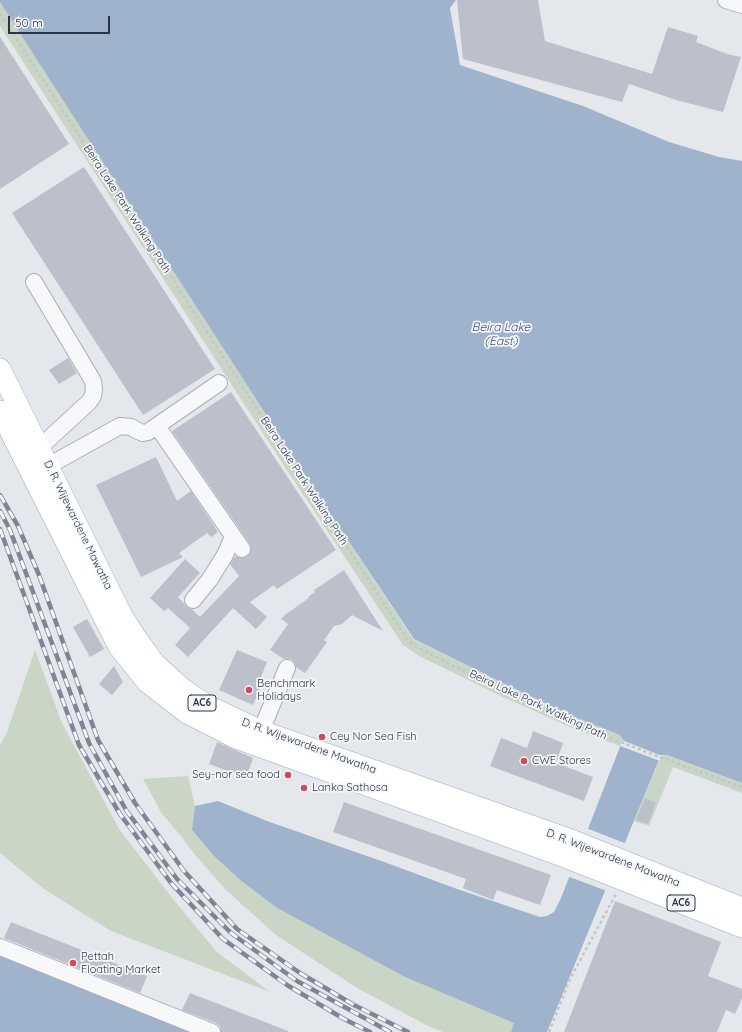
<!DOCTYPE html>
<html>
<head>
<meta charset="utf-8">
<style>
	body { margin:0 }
	#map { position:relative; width:742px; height:1032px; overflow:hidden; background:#e4e7ec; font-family:Quicksand,sans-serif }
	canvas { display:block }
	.scale { position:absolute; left:8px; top:16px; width:102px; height:18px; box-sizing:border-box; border:2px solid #2b3445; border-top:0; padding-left:5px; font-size:12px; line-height:14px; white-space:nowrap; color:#2b3445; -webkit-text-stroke:3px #f4f6f9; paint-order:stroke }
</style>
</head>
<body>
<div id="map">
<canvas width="742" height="1032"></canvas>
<div class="scale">50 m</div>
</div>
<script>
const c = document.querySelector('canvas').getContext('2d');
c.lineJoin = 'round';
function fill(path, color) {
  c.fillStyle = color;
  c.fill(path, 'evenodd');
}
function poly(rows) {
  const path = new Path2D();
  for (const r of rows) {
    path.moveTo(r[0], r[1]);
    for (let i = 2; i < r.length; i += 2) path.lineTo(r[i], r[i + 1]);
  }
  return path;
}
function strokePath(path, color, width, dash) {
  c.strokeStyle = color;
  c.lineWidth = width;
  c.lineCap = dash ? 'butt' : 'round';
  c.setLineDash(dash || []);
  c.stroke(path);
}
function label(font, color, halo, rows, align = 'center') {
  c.font = font + ' Quicksand,sans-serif';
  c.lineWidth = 3.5;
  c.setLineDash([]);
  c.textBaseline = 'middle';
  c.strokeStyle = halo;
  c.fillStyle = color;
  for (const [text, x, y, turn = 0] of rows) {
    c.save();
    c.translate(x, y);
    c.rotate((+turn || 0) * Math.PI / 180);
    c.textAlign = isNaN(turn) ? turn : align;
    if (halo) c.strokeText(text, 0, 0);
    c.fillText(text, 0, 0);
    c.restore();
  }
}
fill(poly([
	[0,2,318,495,413,639,507,685,575,717,620,735,622,737,623,741,662,756,667,755,742,783,742,793,673,767,649,826,634,821,659,761,570,727,503,697,419,656,403,645,279,458,0,26],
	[35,650,62,723,119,829,173,899,217,952,270,992,111,931,44,889,0,853,0,746,7,732],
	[188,776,195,806,192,830,213,855,240,880,277,908,405,977,515,1023,511,1032,443,1032,428,1026,357,988,276,935,226,890,196,856,181,836,162,814,143,779]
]), '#c9d6c5');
fill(poly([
	[0,0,456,0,450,8,460,65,583,106,669,142,719,157,742,161,742,783,667,755,661,755,547,1032,511,1032,514,1023,405,977,277,908,240,880,213,855,192,830,195,806,218,801,267,821,387,863,457,889,540,917,547,916,554,912,561,898,623,739,620,735,575,717,507,685,414,639,318,495,48,77,0,2],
	[0,950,200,1032,0,1032]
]), '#9fb4cc');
fill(poly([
	[622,740,662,756,660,761,620,746],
	[586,828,627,844,607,891,567,876]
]), '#e4e7ec');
fill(poly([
	[457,0,538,0,545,41,652,74,668,27,698,36,696,42,727,54,741,57,723,112,676,100,629,84,622,102,463,59],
	[0,37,69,144,0,189],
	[84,167,215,369,143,415,12,213],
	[68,358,77,373,59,384,49,370],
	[231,392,336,550,277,589,274,585,250,602,267,617,256,629,233,608,188,657,175,645,190,628,168,608,164,611,150,598,185,559,200,573,178,597,187,607,192,609,200,617,239,576,230,564,234,558,236,556,242,558,247,557,250,553,251,549,250,544,172,431],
	[156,457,177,501,191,491,218,532,211,537,207,533,179,553,183,557,141,577,96,485],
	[344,570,383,631,352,615,342,624,334,626,324,640,327,642,305,673,296,667,295,663,291,659,284,659,270,650,288,624,281,619,286,614,309,598,308,597,315,592,314,590],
	[87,619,104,649,90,657,73,627],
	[237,650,267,662,257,687,260,689,253,705,219,690],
	[114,666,123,682,112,695,99,684],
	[533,731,563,743,556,763,593,777,584,801,490,766,501,738,527,748],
	[217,742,253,758,246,778,209,764],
	[645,798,656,803,648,824,636,820],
	[344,802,551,875,540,905,497,890,493,900,463,888,466,879,333,832],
	[615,901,721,942,708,976,742,989,742,998,735,1014,726,1010,717,1032,564,1032],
	[11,922,147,976,140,993,4,938],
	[190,993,288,1031,288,1032,221,1032,220,1026,216,1023,182,1010]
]), '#bbc0ca');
const minor = poly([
	[726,0,742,5],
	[34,282,93,381,94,389,93,396,89,402,39,448],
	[157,426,242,549],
	[48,466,120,426,131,427,138,431,143,433,148,432,219,383],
	[193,600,210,579,225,555,233,537],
	[261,731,287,668],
	[0,947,212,1032]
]);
const major = poly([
	[0,369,122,616,136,638,154,663,184,690,206,705,261,731,571,840,742,908],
	[0,411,119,647,147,682,187,713,236,738,565,857,742,927]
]);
strokePath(minor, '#a9aeb7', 18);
strokePath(major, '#a3abb8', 22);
strokePath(poly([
	[0,14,407,639,415,646,504,692,572,723,662,758,742,787],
	[549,1032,570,979,616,894]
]), '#c2c5cb', 2.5, [3, 3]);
strokePath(minor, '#f7f8fa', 16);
strokePath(major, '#fff', 21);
const rail = poly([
	[0,495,18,526,39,575,98,740,135,803,184,871,237,929,300,973,354,1005,408,1032],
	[0,511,10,530,89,743,126,810,177,879,231,933,297,981,390,1032],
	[0,529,79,745,120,814,171,883,223,939,287,985,344,1019,370,1032]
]);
strokePath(rail, '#7d8696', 4.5);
strokePath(rail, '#f4f6f9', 3, [9]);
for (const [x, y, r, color] of [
	[249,690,4,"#d1495b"],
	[322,737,4,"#d1495b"],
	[524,761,4,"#d1495b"],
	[288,775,4,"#d1495b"],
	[304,788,4,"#d1495b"],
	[73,963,4,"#d1495b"]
]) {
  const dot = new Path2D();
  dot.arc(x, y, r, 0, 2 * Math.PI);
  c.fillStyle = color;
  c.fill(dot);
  strokePath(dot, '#f4f6f9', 1.5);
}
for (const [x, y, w] of [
	[202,703,28],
	[681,903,28]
]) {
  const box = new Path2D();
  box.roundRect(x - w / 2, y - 8, w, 16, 3);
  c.fillStyle = '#f4f6f9';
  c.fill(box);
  strokePath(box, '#2b3445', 1);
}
label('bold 10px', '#2b3445', null, [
	["AC6",202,703],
	["AC6",681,903]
]);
label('11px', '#2b3445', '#f4f6f9', [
	["Beira Lake Park Walking Path",127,209,57],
	["Beira Lake Park Walking Path",304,481,57],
	["D. R. Wijewardene Mawatha",78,525,64],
	["Beira Lake Park Walking Path",538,705,25],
	["D. R. Wijewardene Mawatha",309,746,20],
	["D. R. Wijewardene Mawatha",613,858,21]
]);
label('11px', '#2b3445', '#f4f6f9', [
	["Benchmark",257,684],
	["Holidays",257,697],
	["Cey Nor Sea Fish",330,737],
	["CWE Stores",532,761],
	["Sey-nor sea food",280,775,"right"],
	["Lanka Sathosa",312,788],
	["Pettah",81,957],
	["Floating Market",81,970]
], 'left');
label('italic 12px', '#34527a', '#f4f6f9', [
	["Beira Lake",501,327],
	["(East)",501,341]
]);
</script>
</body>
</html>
